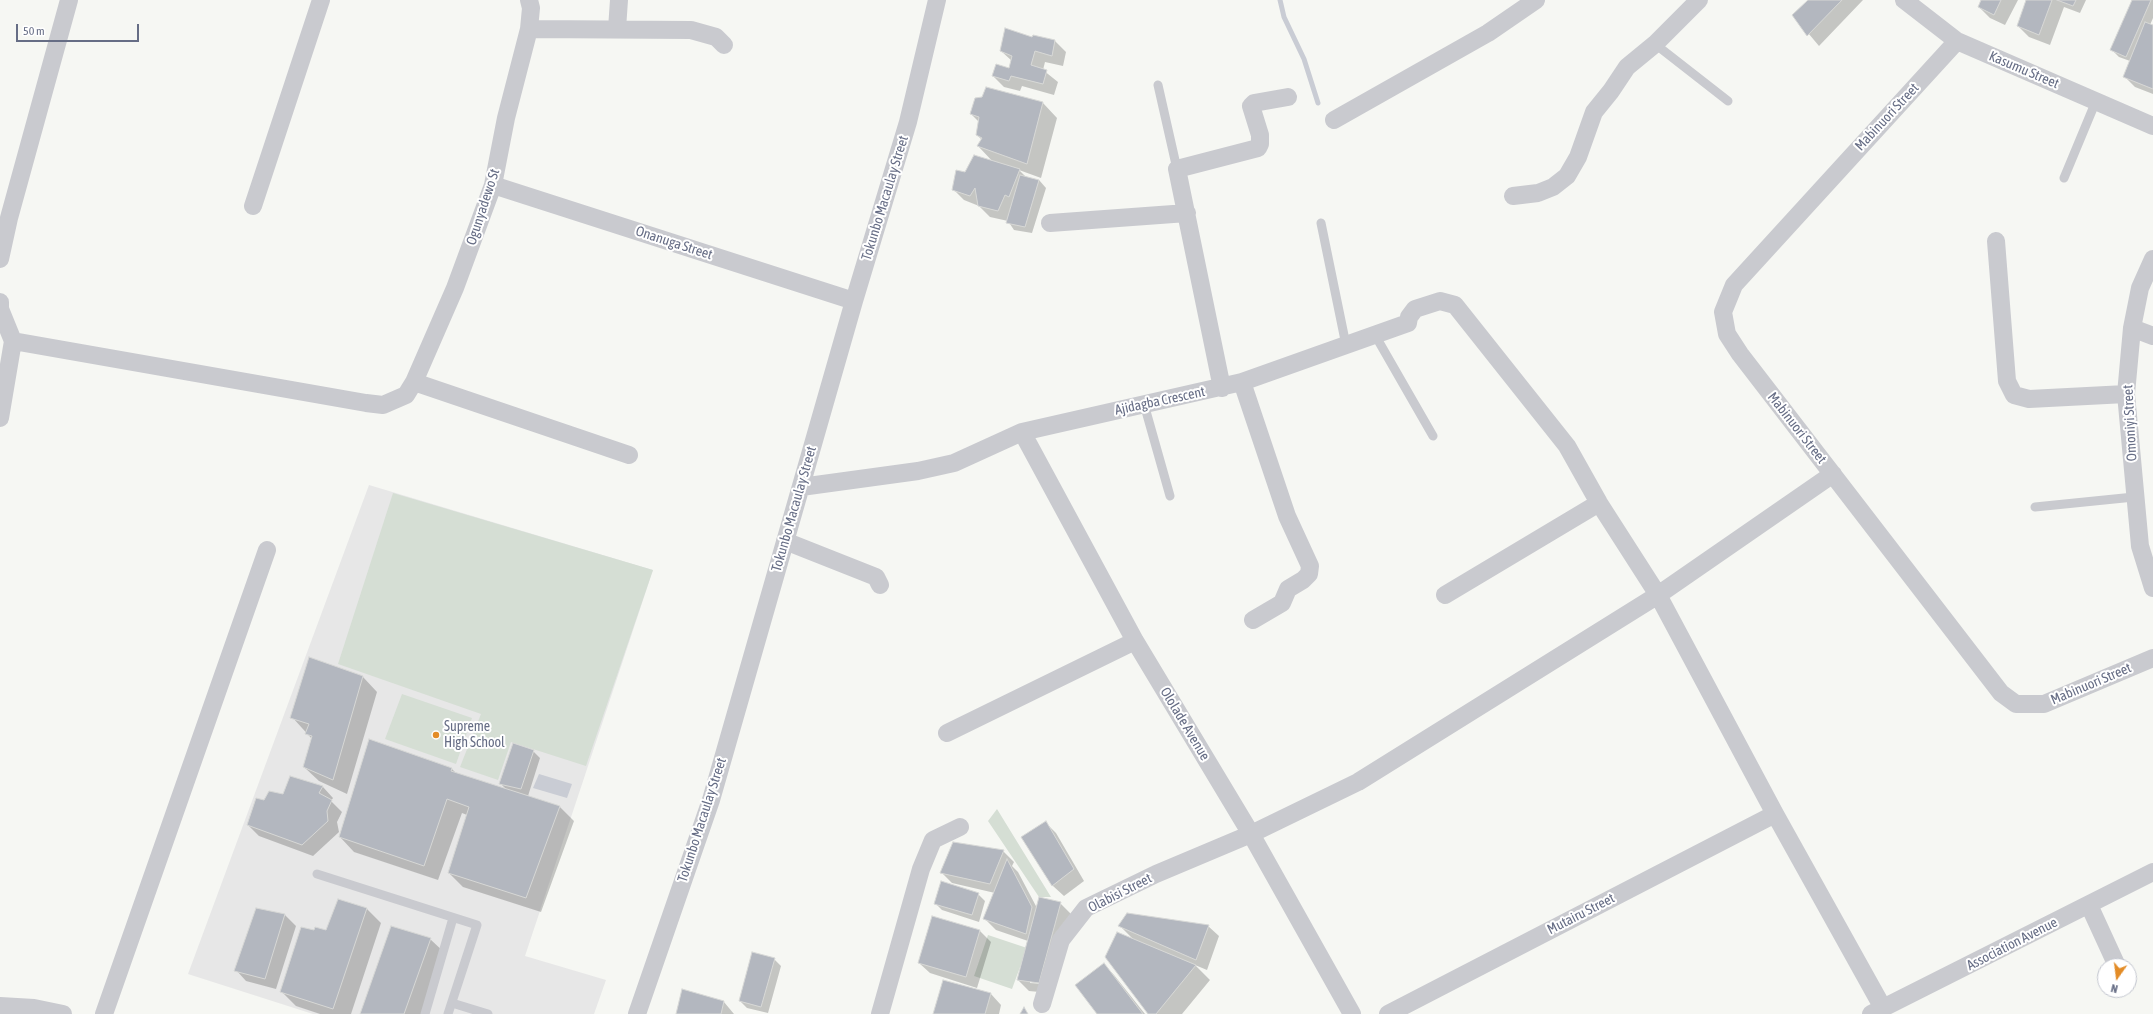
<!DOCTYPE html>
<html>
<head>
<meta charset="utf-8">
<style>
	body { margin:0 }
	#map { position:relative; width:2153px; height:1014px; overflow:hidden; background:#f6f7f3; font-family:"Asap Condensed",sans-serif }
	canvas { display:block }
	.north { position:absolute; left:2097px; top:958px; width:40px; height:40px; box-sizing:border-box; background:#fff; border:1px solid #c2c5ce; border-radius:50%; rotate:194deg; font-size:11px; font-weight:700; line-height:16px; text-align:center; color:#666d85 }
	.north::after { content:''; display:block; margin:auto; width:14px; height:18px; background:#e38c27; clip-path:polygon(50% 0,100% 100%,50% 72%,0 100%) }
	.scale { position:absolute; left:16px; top:24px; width:123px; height:18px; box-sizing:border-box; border:2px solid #666d85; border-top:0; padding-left:5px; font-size:12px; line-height:14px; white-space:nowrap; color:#666d85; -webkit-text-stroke:3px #fff; paint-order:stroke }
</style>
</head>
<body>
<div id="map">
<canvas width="2153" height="1014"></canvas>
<div class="north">N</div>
<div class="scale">50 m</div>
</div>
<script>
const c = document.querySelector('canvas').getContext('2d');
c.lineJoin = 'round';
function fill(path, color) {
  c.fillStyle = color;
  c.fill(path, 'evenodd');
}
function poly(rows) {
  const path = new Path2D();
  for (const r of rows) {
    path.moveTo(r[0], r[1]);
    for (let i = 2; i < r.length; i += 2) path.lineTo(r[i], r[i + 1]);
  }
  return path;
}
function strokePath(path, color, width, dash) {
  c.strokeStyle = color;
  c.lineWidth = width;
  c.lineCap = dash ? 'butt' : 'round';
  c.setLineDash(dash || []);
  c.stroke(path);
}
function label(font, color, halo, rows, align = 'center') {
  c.font = font + ' "Asap Condensed",sans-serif';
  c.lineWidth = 4;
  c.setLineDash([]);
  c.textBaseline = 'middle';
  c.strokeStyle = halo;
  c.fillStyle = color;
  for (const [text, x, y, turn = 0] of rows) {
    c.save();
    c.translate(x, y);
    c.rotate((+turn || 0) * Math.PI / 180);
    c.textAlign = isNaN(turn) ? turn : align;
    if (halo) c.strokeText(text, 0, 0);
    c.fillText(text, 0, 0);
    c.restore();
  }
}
fill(poly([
	[369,485,653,570,525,956,606,980,594,1014,313,1014,188,974]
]), '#e7e7e7');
fill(poly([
	[393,493,653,570,586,766,511,742,498,780,460,767,481,714,338,664],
	[402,694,472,718,456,764,385,739],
	[997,809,1051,897,1039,897,988,821],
	[988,935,1027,948,1012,989,974,976]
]), '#d5ded4');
fill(poly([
	[539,774,572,784,567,798,533,788]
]), '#c9ccd4');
fill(poly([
	[1809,0,1863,0,1819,46,1793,15],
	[1982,0,2018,0,2005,25,1990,18,1979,7],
	[2027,0,2086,0,2080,13,2064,7,2050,45,2029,37,2018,26],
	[2133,0,2153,0,2153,18,2150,25,2153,26,2153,94,2135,87,2124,76,2130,61,2119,57,2112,50],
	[1032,38,1055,41,1066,52,1063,66,1045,62,1043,70,1058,82,1054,95,1022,86,1020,91,1004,87,993,76,1009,69,1012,61,1001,51],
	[1043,103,1057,118,1041,178,1019,170,1027,178,1039,180,1046,188,1032,233,1014,230,1008,221,990,217,979,206,964,200,953,189,966,173,994,163,978,146,982,140,977,135,979,122,971,114],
	[310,659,363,677,377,692,347,794,319,781,304,767,312,739,292,717],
	[533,751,540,758,528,796,559,806,574,821,541,912,463,887,449,873,467,815,462,813,438,880,354,852,340,837,451,768,457,774,507,790,500,783],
	[291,777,323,787,333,798,331,801,342,812,337,822,339,832,313,856,259,836,248,825,264,801,283,796],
	[1045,822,1056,833,1084,881,1064,896,1053,886,1022,837],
	[1003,851,1014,862,1012,866,1018,872,1037,908,1060,903,1071,914,1050,993,1029,991,1018,980,1028,941,996,930,985,919,995,893,952,883,941,872],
	[1030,981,1044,982,1044,984,1030,983],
	[978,894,985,901,979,922,942,910,935,903],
	[367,909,381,923,351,1014,320,1014,296,1006,282,992,314,931,327,931],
	[285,915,296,926,276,989,246,981,236,970],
	[933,917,980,931,991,942,977,988,930,973,919,963],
	[1120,926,1208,926,1219,936,1207,970,1195,965,1210,980,1182,1014,1149,1014,1133,939],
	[430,939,445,953,424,1014,361,1014],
	[774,959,781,966,768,1013,747,1008,740,1001],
	[1103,964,1114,975,1145,1014,1098,1014],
	[991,994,1001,1005,999,1014,934,1014],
	[724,1002,734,1014,677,1014]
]), '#0003');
strokePath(poly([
	[1280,0,1284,17,1304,59,1318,103]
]), '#c9ccd4', 5);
const building = poly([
	[1808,0,1842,0,1807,36,1792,15,1808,0],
	[1981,0,2001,0,1994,15,1978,7,1981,0],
	[2026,0,2052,0,2039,35,2017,26,2026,0],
	[2057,0,2076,0,2073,6,2057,0],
	[2132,0,2151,0,2126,57,2110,50,2132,0],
	[2145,22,2153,25,2153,89,2123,77,2145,22],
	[1005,28,1032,37,1033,35,1055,40,1052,56,1035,51,1031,65,1047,70,1043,84,1011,76,1009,81,992,76,996,64,1009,68,1012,56,1000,51,1005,28],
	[986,87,1043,102,1027,164,977,146,982,138,976,135,979,117,970,114,975,98,982,97,986,87],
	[974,155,1020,169,1009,197,1005,195,998,211,978,206,975,188,970,196,952,190,956,170,965,172,974,155],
	[1020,175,1039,180,1025,227,1006,223,1020,175],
	[309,657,363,676,333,780,303,767,312,736,305,734,309,724,290,718,309,657],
	[369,739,452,768,451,771,560,806,526,898,448,873,469,807,447,799,424,866,339,837,369,739],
	[513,743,534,750,521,789,499,784,513,743],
	[290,776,323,786,319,793,332,800,327,811,328,821,302,845,247,825,256,798,264,800,269,791,283,794,290,776],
	[1046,821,1074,869,1052,886,1021,837,1046,821],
	[953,842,1004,850,990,884,940,873,953,842],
	[1007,859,1032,907,1026,934,983,919,1007,859],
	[941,881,979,893,972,915,934,904,941,881],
	[1039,897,1061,902,1039,983,1017,980,1039,897],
	[338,899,367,908,333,1009,280,992,301,927,314,930,315,927,326,930,338,899],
	[256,908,285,914,265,979,234,971,256,908],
	[1127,913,1209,925,1196,960,1118,926,1127,913],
	[932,916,980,930,966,977,918,963,932,916],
	[391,926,431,938,404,1014,360,1014,391,926],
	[1117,932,1196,965,1156,1014,1148,1014,1105,957,1117,932],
	[752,952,775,958,761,1007,739,1001,752,952],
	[1104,963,1143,1014,1097,1014,1075,985,1104,963],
	[943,980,991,993,985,1014,933,1014,943,980],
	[682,989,724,1001,721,1014,676,1014,682,989],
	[1024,1007,1028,1014,1020,1014,1024,1007]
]);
fill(building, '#b3b7bf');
strokePath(building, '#d7d8d6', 1);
strokePath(poly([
	[1655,44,1728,101],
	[1158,85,1177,169],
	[2064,178,2096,101],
	[1321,223,1346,345],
	[1375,335,1433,436],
	[1144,404,1170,496],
	[2035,507,2134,497],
	[317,874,477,925,448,1014],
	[452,1003,488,1014],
	[425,1014,453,918]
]), '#c9cacf', 9);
strokePath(poly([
	[1904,0,1957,41,2153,126],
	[529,29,691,30,716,37,724,45],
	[617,29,619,0],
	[1957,41,1734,285,1723,312,1727,334,1740,354,2001,693,2016,704,2044,704,2153,658],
	[1334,120,1488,33,1536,0],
	[493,185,854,301],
	[1513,196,1538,193,1553,187,1567,176,1578,157,1594,112,1611,91,1627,67,1655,44,1699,0],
	[253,206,321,0],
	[1050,223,1187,213],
	[1996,241,2007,381,2014,395,2029,399,2126,394],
	[0,259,9,218,69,0],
	[2153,259,2140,288,2132,328,2126,394,2140,546,2153,588],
	[0,302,0,309,13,341,0,418],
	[2132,328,2153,336],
	[13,341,366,403,383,405,406,395,414,382,455,288,493,185,506,118,529,29,531,8,529,0],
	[414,382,629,455],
	[1242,382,1287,516,1310,566,1309,574,1303,580,1288,589,1282,603,1253,620],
	[1222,388,1177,169,1258,148,1260,144,1260,135,1251,106,1254,103,1288,97],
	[1022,432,1135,641,1251,834,1352,1014],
	[801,487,918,471,954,463,1022,432,1242,382,1408,323,1409,317,1415,309,1440,301,1455,305,1567,446,1599,503,1658,595,1775,814,1883,1008],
	[785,541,876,577,880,585],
	[1445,595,1599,503],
	[947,733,1135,641],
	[2089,905,2117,966],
	[1042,1004,1061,940,1086,908,1156,874,1251,834,1358,782,1658,595,1833,474],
	[0,1006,34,1008,63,1014],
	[104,1014,267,550],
	[637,1014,711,800,854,301,908,122,937,0],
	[880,1014,921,869,933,840,960,827],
	[1388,1014,1775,814],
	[1871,1014,2153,872]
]), '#c9cacf', 18);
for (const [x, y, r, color] of [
	[436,735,4,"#e38c27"]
]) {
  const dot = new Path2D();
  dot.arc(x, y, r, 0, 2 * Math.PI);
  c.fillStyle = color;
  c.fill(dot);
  strokePath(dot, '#fff', 1.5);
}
label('14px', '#666d85', '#fff', [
	["Kasumu Street",2024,70,23],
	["Mabinuori Street",1887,117,-47],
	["Tokunbo Macaulay Street",885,198,-73],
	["Ogunyadewo St",483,207,-72],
	["Onanuga Street",674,243,18],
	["Ajidagba Crescent",1160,401,-12],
	["Omoniyi Street",2130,423,-93],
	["Mabinuori Street",1797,428,52],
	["Tokunbo Macaulay Street",794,509,-74],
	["Mabinuori Street",2091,684,-23],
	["Ololade Avenue",1185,724,59],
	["Tokunbo Macaulay Street",702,820,-72],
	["Olabisi Street",1120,893,-27],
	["Mutairu Street",1581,914,-27],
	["Association Avenue",2012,944,-27]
]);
label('14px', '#666d85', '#fff', [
	["Supreme",444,727],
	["High School",444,743]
], 'left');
</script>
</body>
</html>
